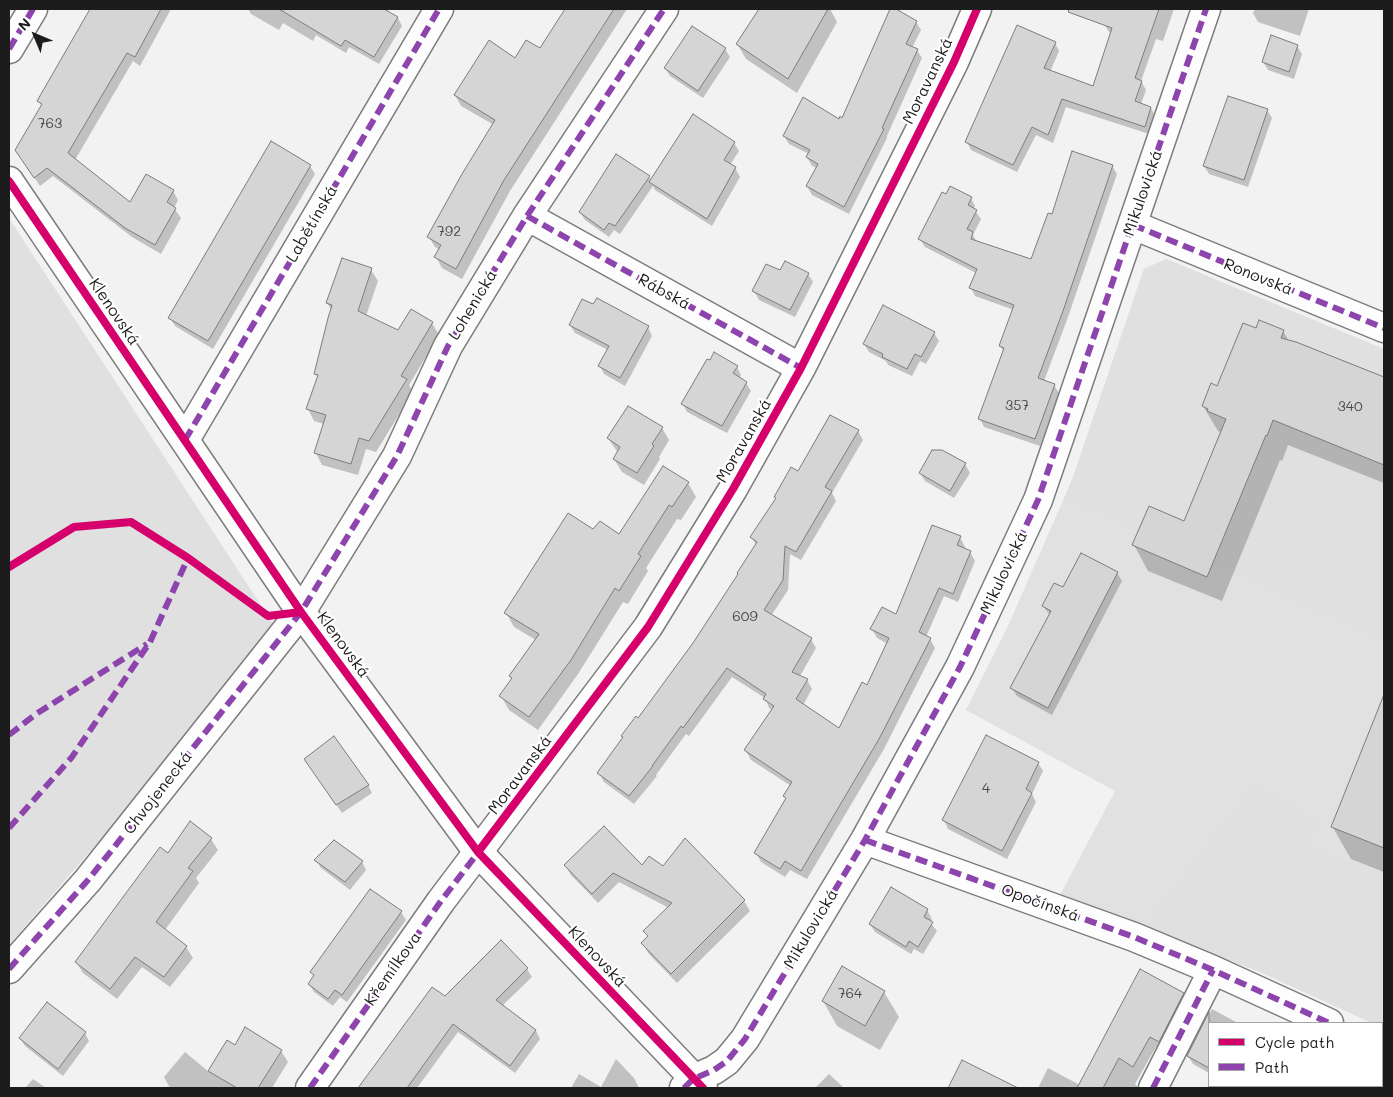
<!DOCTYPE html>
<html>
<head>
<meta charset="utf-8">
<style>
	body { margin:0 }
	#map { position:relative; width:1393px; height:1097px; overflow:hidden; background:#f2f2f2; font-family:Mali,sans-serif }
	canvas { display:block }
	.frame { position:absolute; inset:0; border:10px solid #1c1c1c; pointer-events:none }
	.legend { position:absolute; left:1208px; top:1022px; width:175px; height:65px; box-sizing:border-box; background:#fff; border:1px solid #a4a4a4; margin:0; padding:6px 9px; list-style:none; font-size:15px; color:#1c1c1c }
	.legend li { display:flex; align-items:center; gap:10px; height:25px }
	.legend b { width:25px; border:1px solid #a4a4a4 }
	.north { position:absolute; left:10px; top:10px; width:50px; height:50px; -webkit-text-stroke:4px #fff; paint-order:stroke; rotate:315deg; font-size:14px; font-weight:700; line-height:20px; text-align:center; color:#1c1c1c }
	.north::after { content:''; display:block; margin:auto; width:18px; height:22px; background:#1c1c1c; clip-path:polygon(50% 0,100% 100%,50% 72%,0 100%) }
</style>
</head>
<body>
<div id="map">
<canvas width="1393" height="1097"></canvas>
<div class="frame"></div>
<ul class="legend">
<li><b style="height:6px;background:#d6006c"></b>Cycle path</li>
<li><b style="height:6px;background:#8e44ad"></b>Path</li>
</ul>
<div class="north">N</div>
</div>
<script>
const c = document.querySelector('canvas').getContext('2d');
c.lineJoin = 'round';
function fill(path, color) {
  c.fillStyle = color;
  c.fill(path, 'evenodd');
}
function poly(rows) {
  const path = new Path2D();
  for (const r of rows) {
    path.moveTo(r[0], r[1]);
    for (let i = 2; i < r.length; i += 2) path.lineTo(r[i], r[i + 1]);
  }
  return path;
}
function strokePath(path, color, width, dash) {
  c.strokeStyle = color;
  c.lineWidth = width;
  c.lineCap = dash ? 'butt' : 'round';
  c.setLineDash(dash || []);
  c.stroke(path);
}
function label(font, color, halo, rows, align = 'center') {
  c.font = font + ' Mali,sans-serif';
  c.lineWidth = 4.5;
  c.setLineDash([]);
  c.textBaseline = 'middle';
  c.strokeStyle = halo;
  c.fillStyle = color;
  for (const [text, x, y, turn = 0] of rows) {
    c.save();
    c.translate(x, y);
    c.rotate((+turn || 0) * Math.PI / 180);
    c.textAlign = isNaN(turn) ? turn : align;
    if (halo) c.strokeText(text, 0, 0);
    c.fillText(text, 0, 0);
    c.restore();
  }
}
fill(poly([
	[1166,259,1384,349,1384,1029,1382,1028,1382,1023,1372,1023,1258,971,1059,897,1115,791,966,710,1008,626,1072,480,1144,269]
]), '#e1e1e1');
fill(poly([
	[9,218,279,633,9,945],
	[1166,259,1384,349,1384,377,1283,336,1281,338,1284,330,1259,320,1256,328,1243,323,1217,386,1211,383,1202,406,1208,409,1207,411,1267,436,1273,420,1384,465,1384,640,1348,625,1212,564,1258,455,1184,521,1149,506,1138,531,1064,498,1072,480,1144,269],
	[1255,783,1317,821,1307,847,1384,869,1384,1029,1382,1028,1382,1023,1372,1023,1258,971,1142,928]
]), '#e0e0e0');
fill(poly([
	[92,9,171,9,140,66,133,61,75,160,131,203,173,191,178,200,174,208,181,218,161,254,132,237,53,176,40,186,22,159,42,106,39,101],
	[248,9,382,9,398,18,402,26,379,64,349,47,346,53,316,35,313,41,283,23,279,30,251,14],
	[566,9,627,9,510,191,462,279,442,268,436,257,440,250,435,247,429,237,494,125,461,106,455,95,516,60,541,50],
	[761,9,830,9,837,22,797,93,746,59,737,44],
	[891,9,916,22,921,30,912,48,917,50,922,58,887,136,887,138,849,214,812,195,807,186,817,168,812,166,807,157,809,154,789,144,784,136,843,119],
	[1109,9,1174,9,1163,41,1156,39,1141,81,1146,90,1141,104,1151,108,1155,116,1149,134,1066,107,1053,143,1036,135,1017,172,971,150,967,142,1055,43,1059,51,1050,72,1094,87,1112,33,1109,32,1104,24],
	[1255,9,1309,9,1300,36,1258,22,1253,13],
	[1297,46,1302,54,1294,79,1268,70,1263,62],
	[725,49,730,57,703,98,670,76,665,68],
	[1267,110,1272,118,1248,187,1209,174,1204,166],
	[734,143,739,151,730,165,735,168,740,177,712,226,655,190,653,186,620,234,614,230,609,237,585,220,580,212,649,177,651,181],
	[310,166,315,174,213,349,175,326,170,318],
	[1112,166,1117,174,1067,320,1044,381,1054,385,1059,393,1040,446,984,427,980,419,1004,352,1000,346,1014,310,975,296,971,288,976,273,925,247,920,239,971,198,975,206,974,209,981,219,973,235,977,242,1031,261,1052,216],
	[371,270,378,281,366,316,399,332,432,323,439,335,409,385,413,392,376,452,366,449,358,475,322,465,316,453,324,424,314,421,308,409,318,378,316,374,332,311,327,303],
	[780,272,808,274,813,282,795,317,759,300,754,291],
	[570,325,648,327,652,336,625,386,604,374,600,366,608,350,575,333],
	[1257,330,1283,331,1289,341,1384,379,1384,483,1288,445,1282,461,1280,460,1222,601,1148,571,1134,545,1185,523,1222,433,1218,431,1203,406,1218,388],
	[934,333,939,341,926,364,920,361,912,376,888,365,886,361,869,352,864,344],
	[737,367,741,375,739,378,746,383,751,391,727,433,687,412,683,404],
	[662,428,669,440,659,457,660,459,644,485,622,472,614,459,618,453,608,438],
	[858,431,863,440,832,493,836,501,801,560,790,554,788,590,771,616,811,639,816,648,800,676,807,680,812,689,803,705,840,730,867,686,888,644,877,638,872,629,897,616,960,537,965,547,964,549,970,552,975,561,958,602,944,596,926,637,930,639,935,648,884,749,807,879,790,870,785,877,761,862,756,853,787,800,785,796,791,786,751,760,746,751,772,710,769,708,765,698,732,677,689,736,686,734,656,775,657,776,634,804,604,782,599,773,694,644,739,575,756,545,751,537,799,473],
	[965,464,970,473,954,498,925,481,920,473],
	[688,483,696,497,681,520,677,519,646,568,648,571,628,604,623,602,578,674,538,730,509,710,501,696,512,679,511,676,536,640,514,627,506,613,619,536],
	[1117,573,1122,581,1052,715,1017,696,1012,688,1050,615,1043,606,1064,589],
	[1384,698,1384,872,1351,859,1332,826],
	[1038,763,1043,771,1032,794,1036,802,1007,859,948,829,944,820],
	[311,768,368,785,372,793,342,813],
	[211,839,218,850,196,878,199,883,165,930,186,947,193,958,170,987,142,967,117,999,83,973,76,962,168,854],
	[685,840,744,901,750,911,677,983,648,953,643,943,648,937,645,931,669,908,619,882,598,903,571,875,565,865,664,868],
	[316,860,362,862,366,870,350,890,321,868],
	[927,910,932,919,930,922,937,931,923,954,914,949,911,954,875,932,870,924],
	[401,912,406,920,347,1002,340,997,333,1006,314,992,309,984,315,977,312,972],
	[842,967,884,992,899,1017,880,1050,837,1026,823,1001],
	[527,969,532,977,502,1006,536,1031,540,1039,515,1073,458,1032,417,1088,360,1088,364,1081,445,998],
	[1183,994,1189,1004,1165,1051,1156,1047,1135,1084,1139,1088,1038,1088,1048,1068,1080,1085],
	[1212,1009,1238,1023,1209,1023,1209,1073,1193,1064,1188,1056],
	[85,1033,89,1041,63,1076,25,1046,20,1038],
	[227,1042,235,1047,281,1051,288,1062,272,1088,170,1088,164,1077,185,1052,209,1072],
	[616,1059,634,1078,639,1088,571,1088,579,1074,601,1087],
	[963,1062,1008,1085,1010,1088,950,1088],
	[829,1074,842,1086,844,1088,815,1088],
	[33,1079,46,1088,25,1088],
	[1234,1086,1246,1086,1245,1088,1239,1088]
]), '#0003');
const building = poly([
	[90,9,161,9,135,57,127,53,68,153,130,202,146,174,174,190,167,202,176,208,155,245,125,228,47,168,34,178,15,150,42,104,37,101,90,9],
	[279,9,384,9,398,17,374,57,345,40,341,46,279,9],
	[565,9,614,9,504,180,456,269,434,257,441,245,427,237,462,174,495,120,454,95,489,40,515,58,526,40,540,48,565,9],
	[759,9,828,9,788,79,736,44,759,9],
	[890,9,896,9,917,21,906,44,918,49,882,128,884,129,844,207,806,186,818,164,806,157,810,150,783,136,803,97,839,119,840,116,842,118,890,9],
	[1069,9,1159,9,1135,78,1142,81,1135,101,1151,107,1145,127,1062,99,1048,135,1032,127,1013,165,965,142,1017,25,1056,42,1044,68,1093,86,1112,28,1068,12,1069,9],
	[692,26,726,48,698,91,664,68,692,26],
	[1271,35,1298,45,1289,72,1262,62,1271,35],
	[1228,96,1268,109,1244,180,1203,166,1228,96],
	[693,114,735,142,724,160,736,167,707,219,649,182,693,114],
	[271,141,311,165,208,341,168,318,271,141],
	[1072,151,1113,165,1063,311,1038,378,1055,384,1035,439,978,419,1004,348,999,346,1014,305,969,288,977,269,918,239,942,192,946,194,950,186,972,197,968,205,977,210,967,229,973,232,971,239,1031,259,1048,213,1052,214,1072,151],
	[616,154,650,176,615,226,609,223,604,230,579,212,616,154],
	[342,258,372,268,358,311,398,330,411,309,433,322,401,376,407,379,369,441,359,438,351,464,314,453,326,415,306,409,318,375,314,374,328,318,332,305,326,303,342,258],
	[785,261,809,273,790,310,752,291,766,264,780,270,785,261],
	[597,298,649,326,620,378,598,366,609,346,569,325,582,299,593,304,597,298],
	[883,305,935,332,921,357,915,354,907,369,882,357,883,354,863,344,883,305],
	[1259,320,1284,330,1281,338,1296,342,1384,377,1384,465,1273,420,1267,436,1266,435,1207,577,1132,545,1149,506,1184,521,1226,419,1207,411,1208,409,1202,406,1211,383,1217,386,1243,323,1256,328,1259,320],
	[714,352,738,366,733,373,747,382,722,426,681,404,707,359,710,360,714,352],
	[628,406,663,427,652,444,654,446,637,473,613,459,620,447,607,438,628,406],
	[830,415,859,430,825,487,832,491,796,552,785,546,783,580,764,610,812,638,792,672,808,679,796,699,839,728,862,682,867,685,889,638,870,629,882,607,896,614,932,525,961,536,957,545,971,551,953,594,939,588,919,632,931,638,879,739,801,871,785,861,780,869,754,853,786,798,783,796,792,782,744,750,774,706,763,699,766,694,727,668,683,728,681,726,652,766,653,766,629,796,597,773,623,737,621,736,636,716,638,718,693,643,738,574,737,573,757,542,750,537,776,498,774,497,791,467,798,471,830,415],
	[932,450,942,450,966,463,950,491,919,473,932,450],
	[663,466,689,482,672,507,669,505,638,554,641,556,619,591,615,588,571,660,529,717,499,696,512,678,509,676,539,634,504,613,568,513,593,529,600,521,619,534,663,466],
	[1081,553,1118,572,1048,708,1010,688,1051,611,1042,606,1054,583,1063,587,1081,553],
	[1383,697,1384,698,1384,848,1331,827,1383,697],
	[986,735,1039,762,1026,789,1032,793,1002,851,942,820,986,735],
	[334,736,369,785,336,805,304,759,334,736],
	[190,821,212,838,188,868,193,871,156,922,187,946,164,977,135,957,110,989,75,962,160,847,168,853,190,821],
	[604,826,642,865,649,856,663,866,685,838,745,900,671,974,641,943,648,936,643,931,672,903,613,873,592,894,564,865,604,826],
	[334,840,363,861,345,882,314,860,334,840],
	[891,887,928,909,924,917,933,922,918,947,909,941,906,947,869,924,891,887],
	[370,889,402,911,342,995,335,990,328,999,308,984,314,975,310,972,370,889],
	[501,940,528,968,496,1000,536,1030,510,1066,453,1024,407,1088,358,1088,432,987,445,996,501,940],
	[842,966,885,991,865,1026,822,1001,842,966],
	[1140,969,1184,993,1159,1042,1150,1037,1133,1067,1119,1058,1103,1088,1077,1088,1140,969],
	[47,1002,86,1032,58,1069,19,1038,47,1002],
	[1209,1012,1209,1068,1187,1056,1209,1012],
	[245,1027,282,1050,258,1088,237,1088,208,1071,227,1040,235,1045,245,1027],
	[962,1060,1018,1088,948,1088,962,1060]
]);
fill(building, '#d5d5d5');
strokePath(building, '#7c7c7c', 1);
const street = poly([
	[9,49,33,9],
	[527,216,801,368],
	[1133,225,1384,328],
	[185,440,439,9],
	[865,840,1134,937,1213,970,1329,1023],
	[9,969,88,880,301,612,397,456,448,346,527,216,664,9],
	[1382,1048,1384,1049],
	[310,1088,441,901,648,627,733,489,801,368,954,62,977,9],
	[684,1088,693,1079,714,1070,727,1061,745,1039,865,840,960,667,1038,500,1206,9],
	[1153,1088,1213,970]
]);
const secondary = poly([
	[9,181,301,612,478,852,703,1088]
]);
strokePath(street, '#7c7c7c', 31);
strokePath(secondary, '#7c7c7c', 31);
strokePath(street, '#fdfdfd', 28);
strokePath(secondary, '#fdfdfd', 28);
strokePath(poly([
	[9,49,33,9],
	[527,216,801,368],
	[1133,225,1384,328],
	[185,440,439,9],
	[9,735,36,714,147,644],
	[9,828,72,757,150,642,188,558],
	[865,840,1134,937,1213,970,1329,1023],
	[9,969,88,880,301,612,397,456,448,346,527,216,664,9],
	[1382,1048,1384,1049],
	[310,1088,441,901,480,850],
	[684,1088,693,1079,714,1070,727,1061,745,1039,865,840,960,667,1038,500,1206,9],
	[1153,1088,1213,970]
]), '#8e44ad', 6, [12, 6]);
strokePath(poly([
	[9,181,301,612,478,852,703,1088],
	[9,567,74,527,131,522,188,558,268,616,301,612],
	[478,852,648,627,733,489,801,368,954,62,977,9]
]), '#d6006c', 8);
label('14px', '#4a4a4a', null, [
	["763",50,124],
	["792",449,232],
	["357",1017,406],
	["340",1350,407],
	["609",745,617],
	["4",986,789],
	["764",850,994]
]);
label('16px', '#1c1c1c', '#fff', [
	["Moravanská",928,81,-64],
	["Mikulovická",1143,193,-71],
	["Labětínská",312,224,-60],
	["Ronovská",1258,277,22],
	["Rábská",664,292,29],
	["Lohenická",473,305,-59],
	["Klenovská",114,312,56],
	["Moravanská",744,441,-60],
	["Mikulovická",1004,573,-65],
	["Klenovská",343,645,54],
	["Moravanská",520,775,-53],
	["Chvojenecká",158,793,-52],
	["Opočínská",1040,903,20],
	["Mikulovická",811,929,-59],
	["Klenovská",597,957,47],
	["Křemílkova",393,969,-55]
]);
</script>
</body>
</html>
